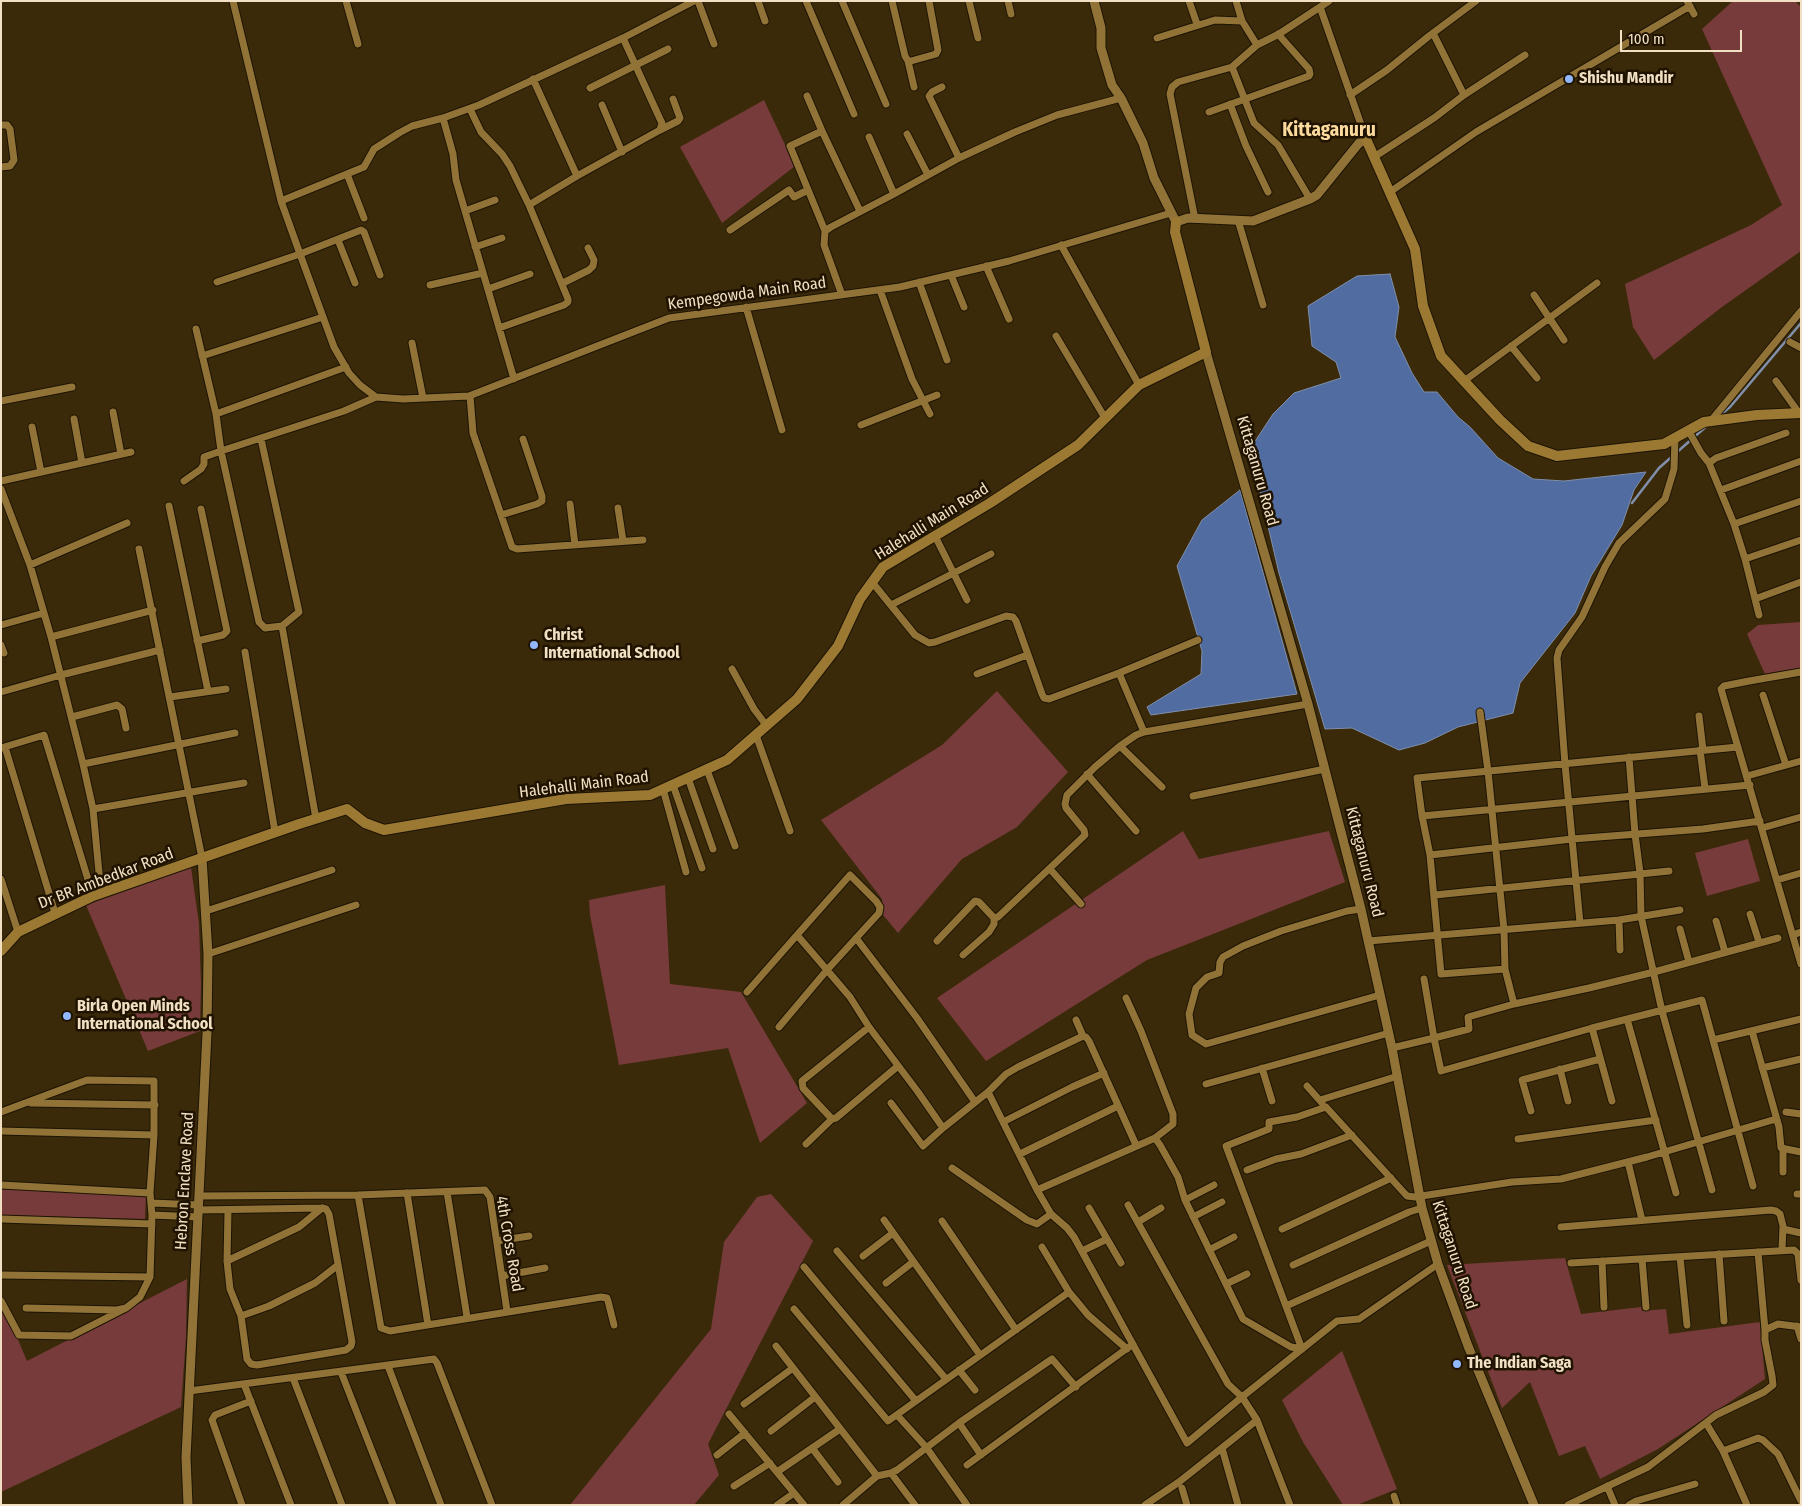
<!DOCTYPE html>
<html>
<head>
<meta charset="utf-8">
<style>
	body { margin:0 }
	#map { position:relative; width:1802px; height:1506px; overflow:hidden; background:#3a2a0a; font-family:"Fira Sans Condensed",sans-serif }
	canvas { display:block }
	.frame { position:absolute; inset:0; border:2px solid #f1e0c3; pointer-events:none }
	.scale { position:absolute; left:1620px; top:30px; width:122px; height:22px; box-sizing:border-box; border:2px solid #f1e0c3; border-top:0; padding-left:6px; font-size:15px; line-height:18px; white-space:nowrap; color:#f1e0c3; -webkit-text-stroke:4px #1f1300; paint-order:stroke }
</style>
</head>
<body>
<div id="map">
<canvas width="1802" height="1506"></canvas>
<div class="frame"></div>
<div class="scale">100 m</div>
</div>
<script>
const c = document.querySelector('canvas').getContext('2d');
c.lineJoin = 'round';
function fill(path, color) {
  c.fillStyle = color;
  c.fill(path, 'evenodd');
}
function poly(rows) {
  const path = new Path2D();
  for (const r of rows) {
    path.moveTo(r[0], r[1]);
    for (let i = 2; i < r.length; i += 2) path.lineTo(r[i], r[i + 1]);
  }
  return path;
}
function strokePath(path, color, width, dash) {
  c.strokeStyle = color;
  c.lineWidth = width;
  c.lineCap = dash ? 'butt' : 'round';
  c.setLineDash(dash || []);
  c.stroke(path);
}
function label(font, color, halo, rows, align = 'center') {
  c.font = font + ' "Fira Sans Condensed",sans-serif';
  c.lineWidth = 5;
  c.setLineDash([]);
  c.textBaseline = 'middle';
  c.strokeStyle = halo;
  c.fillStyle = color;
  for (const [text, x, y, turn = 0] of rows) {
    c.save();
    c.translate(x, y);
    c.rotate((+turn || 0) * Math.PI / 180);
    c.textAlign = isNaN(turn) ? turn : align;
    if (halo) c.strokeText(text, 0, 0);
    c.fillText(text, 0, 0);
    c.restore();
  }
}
fill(poly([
	[1733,1,1795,1,1801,7,1801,251,1722,307,1654,360,1633,327,1625,284,1751,225,1782,205,1702,29],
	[764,100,795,166,722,223,680,147],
	[1801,622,1801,668,1765,674,1747,634,1758,625],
	[997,691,1068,772,1017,827,962,859,898,933,883,915,882,899,821,820,942,745],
	[1183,831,1199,859,1329,831,1345,882,1147,960,986,1061,937,998],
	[1748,839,1760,881,1707,896,1695,853],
	[191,867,199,924,201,983,200,1031,148,1051,86,905],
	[665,885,670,984,741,992,807,1103,760,1143,728,1048,619,1065,590,915,589,900],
	[1,1189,146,1194,145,1219,1,1215],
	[771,1194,813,1241,708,1444,719,1475,694,1505,570,1505,711,1329,724,1242,757,1197],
	[1565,1258,1581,1314,1641,1307,1642,1311,1666,1309,1669,1334,1760,1322,1765,1379,1658,1449,1600,1479,1585,1446,1559,1456,1530,1382,1502,1408,1447,1265],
	[187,1279,186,1337,181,1407,1,1492,1,1299,27,1361],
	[1342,1351,1397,1489,1357,1505,1343,1505,1303,1442,1282,1400]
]), '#763b3a');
const water = poly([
	[1390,274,1399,307,1395,337,1412,373,1424,392,1437,392,1458,417,1470,427,1498,458,1533,479,1564,481,1646,472,1634,490,1622,525,1591,576,1575,613,1520,683,1513,713,1458,727,1425,743,1399,750,1352,728,1325,729,1279,573,1250,449,1273,414,1294,393,1341,378,1336,362,1312,346,1308,306,1357,276,1390,274],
	[1240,490,1297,694,1151,715,1147,707,1201,674,1202,651,1177,566,1202,520,1240,490]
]);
fill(water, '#506ca0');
strokePath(water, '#808faa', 1);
strokePath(poly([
	[1719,416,1730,407,1801,323],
	[1632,503,1659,468,1709,424]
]), '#808faa', 2.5);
const minor = poly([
	[233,1,281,201,300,254,334,347,349,373,360,385,376,397],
	[346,1,358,44],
	[698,1,714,44],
	[758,1,765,21],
	[806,1,854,114],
	[842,1,886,104],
	[892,1,905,56,908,61,911,61,936,54,938,50,929,1],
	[969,1,978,38],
	[1008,1,1011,14],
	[1189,1,1197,24],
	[1236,1,1242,21,1257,45],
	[1329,1,1320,7,1366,139],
	[1687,1,1694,14],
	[1433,33,1464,95],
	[1157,38,1215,20,1242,21],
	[908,61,914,87],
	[1232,67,1254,123,1278,145,1310,199],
	[533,79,577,176],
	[942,87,932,92,929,96,959,158],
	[590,88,668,49],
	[1350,95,1387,70,1429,36,1476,1],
	[807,96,822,131,790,146,825,231],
	[1230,104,1246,146,1268,192],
	[602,105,622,152],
	[470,109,481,132,502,154,510,166,529,205,568,299,568,302,564,305,499,328],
	[1209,112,1309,76,1310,74,1309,69,1278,34],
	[443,118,479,105,623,38,694,1],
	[1,125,7,125,10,129,14,160,10,166,1,167],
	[660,130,678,121,680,118,673,99],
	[822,131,860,211],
	[907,134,928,175],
	[869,137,894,194],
	[1374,157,1434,118,1464,95,1525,55],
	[347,174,364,218],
	[1390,192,1476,132,1690,6],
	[281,201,364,167,374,149,399,133,412,126,443,118,453,154,456,180,514,379],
	[529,205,577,176,660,130,662,123,660,119,623,38],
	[465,211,495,200],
	[1195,219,1170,94,1172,87,1178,82,1232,67,1257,45,1279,34,1320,7],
	[1238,220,1263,305],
	[730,230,789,190,794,197,808,190],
	[338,240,355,283],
	[1061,245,1139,385],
	[475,247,502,238],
	[986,266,1009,319],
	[951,275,964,307],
	[217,282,300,254,361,230,364,232,380,275],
	[919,282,947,360],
	[563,283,589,270,593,266,594,260,588,248],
	[430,285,483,273],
	[488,289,530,274],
	[880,290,912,379,930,414],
	[842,295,824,245,825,231,831,227,894,194,959,158,1015,132,1057,115,1121,98],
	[1534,295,1564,340],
	[746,307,782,430],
	[196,329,216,414,221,451,344,411,376,397,403,399,469,396,669,318,900,287,1009,261,1171,213],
	[1056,336,1105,418],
	[1790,342,1801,348],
	[412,343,423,398],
	[1511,346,1537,378],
	[202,356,323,317],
	[1464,381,1597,283],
	[1776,381,1799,413],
	[470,396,473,433,512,547,517,549,643,540],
	[1,401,72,387],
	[113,412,121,454],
	[216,414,346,367],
	[74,419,82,463],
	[1710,422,1801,311],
	[861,425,937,395],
	[32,427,41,472],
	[1688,430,1701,453,1709,463,1734,524,1745,559,1759,615],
	[1709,463,1716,458,1786,433],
	[1,481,131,452],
	[184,481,201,469,204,464,204,457,221,451,259,622,265,628,282,626,299,612,261,439],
	[1,489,30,565,51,637,83,764,93,809,101,894],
	[1721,490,1801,461],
	[570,504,575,545],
	[169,506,208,691],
	[618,508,623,541],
	[501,515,537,504,542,501,542,496,523,439],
	[1734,524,1801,501],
	[935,536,967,600],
	[139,549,202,858],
	[1745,559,1801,540],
	[30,565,127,523],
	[872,582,915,635,929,643,935,642,1006,616,1013,617,1016,621,1042,694,1044,698,1049,699,1119,673,1198,640],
	[1755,599,1801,582],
	[891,605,991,554],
	[1,625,44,613],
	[282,626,316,819],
	[51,637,153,610],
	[197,641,223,635,227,631,201,509],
	[1,645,4,653],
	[245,652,275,832],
	[732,669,754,709,766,725],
	[1801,672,1749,681,1724,686,1721,689,1801,964],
	[1119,673,1144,732,1308,704],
	[977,674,1027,655],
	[1,692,61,675,160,650],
	[1763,695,1786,765],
	[170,697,226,689],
	[1699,716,1703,750],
	[72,717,117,705,122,709,126,728],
	[756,735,790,831],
	[1120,746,1162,787],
	[5,747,55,913],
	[1,748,44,735,93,896],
	[1700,750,1705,788],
	[1629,757,1635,834,1640,873,1641,916,1662,1011,1712,1190],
	[83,764,235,733],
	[707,770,735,846],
	[1087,774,1136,831],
	[1747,776,1801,761],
	[688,778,713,849],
	[1417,778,1738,747],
	[1417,778,1422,816,1430,855,1441,974,1505,969],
	[673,785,702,868],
	[663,789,686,872],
	[1193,796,1325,769],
	[93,809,244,783],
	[1422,816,1750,785],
	[1762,828,1801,817],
	[1430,855,1572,839,1703,829,1760,821],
	[1050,869,1081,904],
	[1,879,18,932],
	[1777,880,1801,873],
	[1435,895,1669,871],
	[1361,909,1347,911,1281,931,1243,946,1223,957,1220,962,1219,973,1207,977,1196,988,1189,1014,1192,1035,1206,1044,1380,995],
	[206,911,332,870],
	[1750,914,1759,942],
	[1619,920,1620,950],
	[1716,921,1725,952],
	[1580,923,1565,764,1557,658,1559,650,1582,617,1605,567,1619,543,1665,499,1674,469,1675,438],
	[1680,929,1689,962],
	[1793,935,1801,932],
	[856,938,917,1018,975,1102],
	[937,941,975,901,979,902,994,918,998,917,1085,835,1084,830,1066,808,1065,804,1067,795,1095,767,1120,746,1136,735,1144,732],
	[1368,941,1619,920,1680,910],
	[208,954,356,905],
	[963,955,989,932,994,924,994,918],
	[1424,979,1434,1038,1469,1029,1468,1017,1514,1004,1505,969,1504,930,1488,771,1480,712],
	[747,992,797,935],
	[1126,998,1141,1031,1173,1114,1173,1124,1155,1138],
	[1514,1004,1589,988,1654,972,1778,938],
	[1627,1019,1676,1193],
	[1076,1020,1083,1036],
	[779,1027,827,970,879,913,880,907,876,901,850,875,797,935,827,970,850,997,869,1027,918,1092,943,1128,988,1092,1037,1190,1155,1138,1160,1145,1178,1177,1185,1200,1243,1319,1291,1347,1302,1349,1226,1146,1269,1129,1269,1122,1297,1117,1326,1107,1407,1196,1415,1197,1512,1182,1561,1179,1647,1157,1776,1119],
	[869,1027,802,1081,803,1088,832,1119,836,1118,898,1066],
	[1592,1028,1612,1101],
	[1752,1031,1779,1127,1781,1148,1801,1152],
	[1713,1040,1801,1019],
	[1392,1048,1434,1038,1441,1071,1592,1028,1702,1000,1753,1186],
	[1262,1068,1272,1101],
	[1762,1068,1801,1059],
	[1560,1069,1568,1101],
	[1206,1084,1389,1033],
	[1307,1086,1322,1103],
	[988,1092,1006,1074,1018,1067,1083,1036,1086,1037,1089,1041,1136,1145],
	[1320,1100,1398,1076],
	[31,1103,155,1105],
	[891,1103,923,1146,943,1128],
	[1531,1111,1522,1080,1600,1059],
	[1,1112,87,1080,154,1081,154,1135],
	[1786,1112,1801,1114],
	[1003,1122,1072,1087,1104,1073],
	[1,1131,154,1135,150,1193,152,1215,150,1277,1,1275],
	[1518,1139,1656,1120],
	[806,1144,832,1119],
	[1783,1148,1783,1172],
	[1020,1154,1118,1106],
	[1628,1162,1642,1220],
	[952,1168,1027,1220,1037,1224,1051,1214],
	[1247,1170,1276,1159,1301,1154,1352,1135],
	[1,1185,150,1193],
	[1037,1190,1051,1214,1067,1228,1074,1237,1187,1443,1242,1397,1228,1384,1128,1205],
	[447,1192,467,1317],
	[407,1193,428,1325],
	[1797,1194,1801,1194],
	[358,1195,381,1328,390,1331,601,1297,607,1298,608,1301,614,1325],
	[199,1196,358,1195,485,1190,490,1197,507,1311],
	[1185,1200,1214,1185],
	[152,1203,198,1205],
	[1089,1208,1121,1263],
	[198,1210,322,1208,326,1209,329,1214,352,1342,351,1346,346,1350,257,1365,251,1364,247,1359,241,1316,230,1289,227,1261,228,1211],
	[152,1215,198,1217],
	[1193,1217,1222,1202],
	[1,1219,152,1224],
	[884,1220,980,1355],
	[942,1221,1016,1330],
	[1138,1222,1161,1208],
	[1561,1227,1771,1210,1776,1211,1780,1214,1783,1226,1782,1250],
	[1282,1229,1391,1178],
	[1783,1229,1801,1233],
	[497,1241,529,1236],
	[1042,1247,1069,1292,1079,1304,1088,1315,1127,1349],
	[1209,1250,1234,1237],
	[837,1251,946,1379],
	[1082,1251,1107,1239],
	[1758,1252,1765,1330],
	[1719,1254,1724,1321],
	[863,1256,893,1233],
	[1680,1257,1687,1325],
	[1642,1259,1646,1307],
	[227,1261,299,1227,322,1208],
	[1602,1261,1604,1307],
	[1571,1263,1794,1250,1798,1254,1801,1280],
	[1293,1265,1409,1212,1422,1208],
	[804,1267,916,1401],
	[502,1276,545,1268],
	[886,1283,913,1262],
	[1226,1284,1247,1274],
	[1,1301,19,1335,71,1336,126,1308],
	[1286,1306,1431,1241],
	[26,1308,117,1310,126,1308,140,1297,150,1277],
	[794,1309,888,1421,1069,1292],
	[241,1316,269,1306,315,1283,338,1265],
	[1797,1326,1801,1339],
	[776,1346,877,1476],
	[388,1366,441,1505],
	[959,1370,975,1390],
	[341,1372,393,1505],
	[293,1378,342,1505],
	[244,1384,291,1505],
	[189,1391,434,1359,437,1363,492,1505],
	[744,1404,793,1368],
	[729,1414,804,1505],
	[897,1415,926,1447,967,1505],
	[1257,1420,1290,1505],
	[959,1423,981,1455],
	[1706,1423,1723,1451,1747,1505],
	[771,1431,815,1397],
	[812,1448,838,1482],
	[1222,1448,1238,1505],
	[1723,1451,1758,1438,1763,1440,1778,1454,1801,1501],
	[717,1455,745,1433],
	[967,1465,1133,1344],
	[777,1472,840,1429],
	[891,1473,915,1505],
	[734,1486,770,1463],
	[1607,1486,1615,1505],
	[1182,1488,1187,1505],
	[1394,1496,1397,1505],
	[242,1505,212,1420,215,1415,251,1401],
	[777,1505,794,1493],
	[843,1505,877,1476,891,1473,897,1470,959,1423,1052,1359,1076,1387],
	[1145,1505,1179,1482,1257,1420,1242,1397,1337,1321,1359,1319,1438,1264],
	[1568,1505,1648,1467,1716,1415,1764,1392,1773,1385,1772,1376,1765,1340,1765,1330,1778,1324,1801,1327],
	[1629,1505,1636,1501,1695,1484]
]);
const tertiary = poly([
	[1094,1,1101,28,1101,48,1112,85,1121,98,1143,143,1154,178,1176,222,1188,218,1253,221,1310,199,1317,195,1359,143,1366,139],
	[1206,352,1308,704,1361,909,1392,1048,1422,1208,1438,1264,1468,1346,1534,1505],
	[188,1505,186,1457,207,1033,208,954,202,858]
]);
const secondary = poly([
	[1366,139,1415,249,1423,306,1441,356,1500,420,1528,446,1557,456,1664,444,1704,422,1757,415,1801,413],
	[1,951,18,932,93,896,299,824,347,809,365,823,384,830,566,799,650,795,727,760,797,699,838,646,860,599,883,567,990,503,1078,445,1139,385,1206,352,1175,232,1176,222]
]);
strokePath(minor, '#1d1403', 9);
strokePath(tertiary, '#1d1403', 11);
strokePath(secondary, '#1d1403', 12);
strokePath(minor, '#917337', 7);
strokePath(tertiary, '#917337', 9);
strokePath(secondary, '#9b7933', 10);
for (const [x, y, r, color] of [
	[1569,79,5,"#91b8fd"],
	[534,645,5,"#91b8fd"],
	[67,1016,5,"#91b8fd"],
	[1457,1364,5,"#91b8fd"]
]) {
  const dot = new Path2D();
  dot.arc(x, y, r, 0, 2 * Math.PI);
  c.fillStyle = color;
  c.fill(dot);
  strokePath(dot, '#1f1300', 2);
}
label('bold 16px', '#f1e0c3', '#1f1300', [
	["Shishu Mandir",1579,79],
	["Christ",544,636],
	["International School",544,654],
	["Birla Open Minds",77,1007],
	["International School",77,1025],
	["The Indian Saga",1467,1364]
], 'left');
label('16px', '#f1e0c3', '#1f1300', [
	["Kempegowda Main Road",747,294,-8],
	["Kittaganuru Road",1257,471,74],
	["Halehalli Main Road",932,522,-32],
	["Halehalli Main Road",584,785,-7],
	["Kittaganuru Road",1364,862,76],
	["Dr BR Ambedkar Road",106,879,-21],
	["Hebron Enclave Road",185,1181,-87],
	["4th Cross Road",509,1244,80],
	["Kittaganuru Road",1454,1255,72]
]);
label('bold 19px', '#fcda9d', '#1f1300', [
	["Kittaganuru",1329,131]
]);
</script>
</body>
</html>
